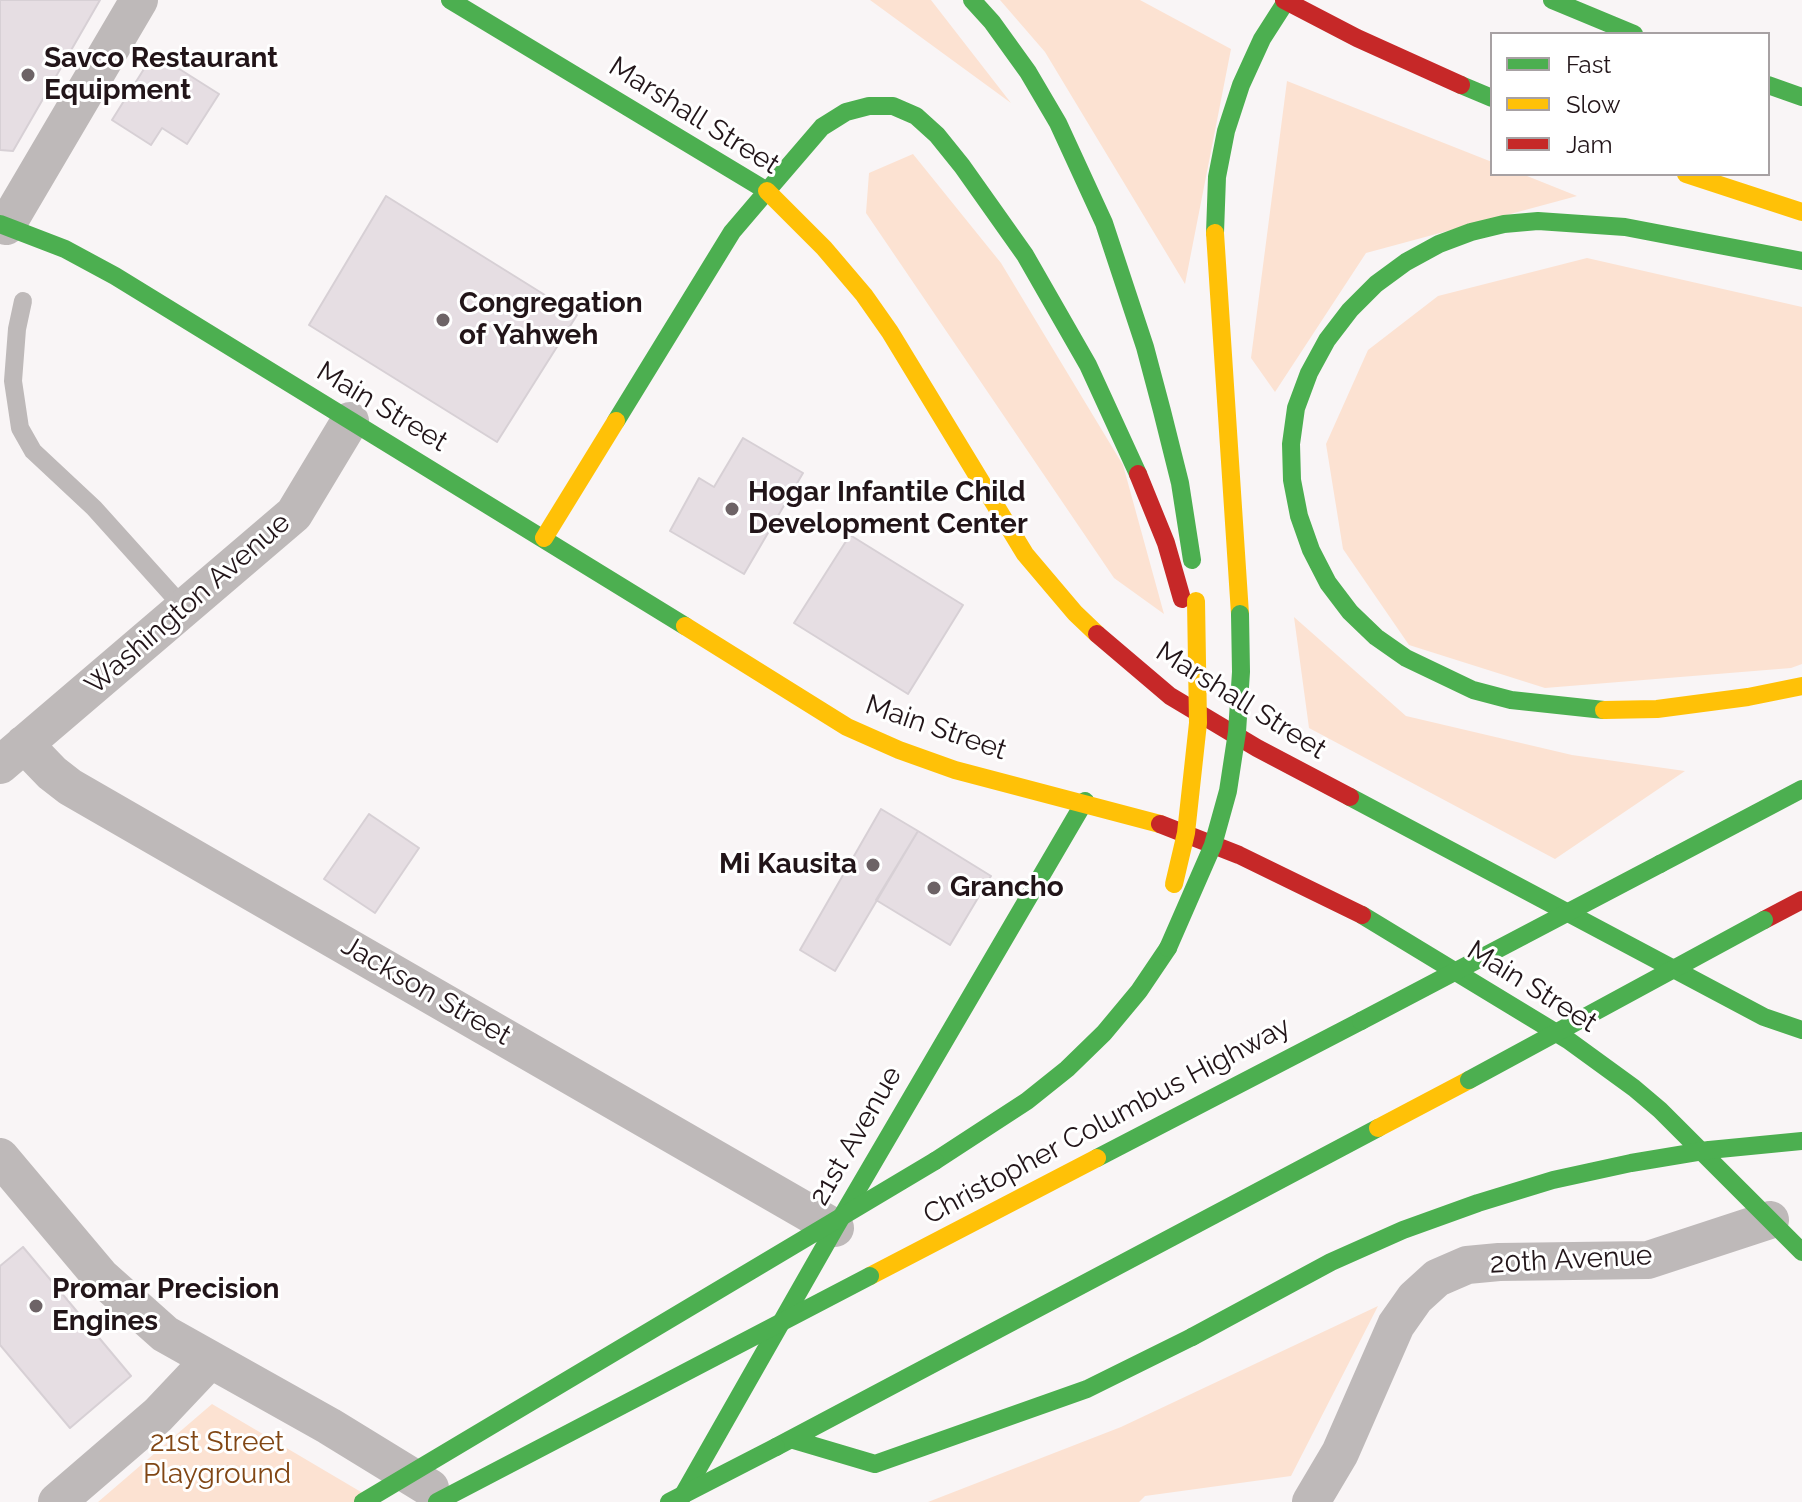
<!DOCTYPE html>
<html>
<head>
<meta charset="utf-8">
<style>
	body { margin:0 }
	#map { position:relative; width:1802px; height:1502px; overflow:hidden; background:#f9f5f6; font-family:Raleway,sans-serif }
	canvas { display:block }
	.legend { position:absolute; left:1490px; top:32px; width:280px; height:144px; box-sizing:border-box; background:#fff; border:2px solid #a7a1a3; margin:0; padding:10px 14px; list-style:none; font-size:24px; color:#221519 }
	.legend li { display:flex; align-items:center; gap:16px; height:40px }
	.legend b { width:40px; border:2px solid #a7a1a3 }
</style>
</head>
<body>
<div id="map">
<canvas width="1802" height="1502"></canvas>
<ul class="legend">
<li><b style="height:10px;background:#4caf50"></b>Fast</li>
<li><b style="height:10px;background:#ffc107"></b>Slow</li>
<li><b style="height:10px;background:#c62828"></b>Jam</li>
</ul>
</div>
<script>
const c = document.querySelector('canvas').getContext('2d');
c.lineJoin = 'round';
function fill(path, color) {
  c.fillStyle = color;
  c.fill(path, 'evenodd');
}
function poly(rows) {
  const path = new Path2D();
  for (const r of rows) {
    path.moveTo(r[0], r[1]);
    for (let i = 2; i < r.length; i += 2) path.lineTo(r[i], r[i + 1]);
  }
  return path;
}
function strokePath(path, color, width, dash) {
  c.strokeStyle = color;
  c.lineWidth = width;
  c.lineCap = dash ? 'butt' : 'round';
  c.setLineDash(dash || []);
  c.stroke(path);
}
function label(font, color, halo, rows, align = 'center') {
  c.font = font + ' Raleway,sans-serif';
  c.lineWidth = 6;
  c.setLineDash([]);
  c.textBaseline = 'middle';
  c.strokeStyle = halo;
  c.fillStyle = color;
  for (const [text, x, y, turn = 0] of rows) {
    c.save();
    c.translate(x, y);
    c.rotate((+turn || 0) * Math.PI / 180);
    c.textAlign = isNaN(turn) ? turn : align;
    if (halo) c.strokeText(text, 0, 0);
    c.fillText(text, 0, 0);
    c.restore();
  }
}
fill(poly([
	[870,0,931,0,1011,103],
	[1000,0,1140,0,1231,49,1185,284,1045,52],
	[1287,81,1492,162,1492,174,1522,174,1577,196,1366,253,1275,392,1251,358],
	[913,154,1001,263,1123,465,1164,614,1114,578,866,213,869,173],
	[1587,258,1802,307,1802,664,1791,668,1545,688,1409,645,1343,549,1326,444,1368,350,1438,296],
	[1294,617,1406,716,1572,755,1685,771,1555,859,1309,728],
	[1378,1306,1291,1476,1145,1496,1139,1502,928,1502,1121,1427],
	[212,1404,378,1502,98,1502]
]), '#fce2d2');
const building = poly([
	[0,0,100,0,13,151,0,150,0,0],
	[154,53,219,94,187,144,162,128,151,145,112,120,154,53],
	[386,196,577,315,497,442,309,325,386,196],
	[743,438,803,473,744,574,670,531,699,478,714,487,743,438],
	[850,535,963,605,908,694,794,623,850,535],
	[881,809,918,831,835,971,800,950,881,809],
	[369,814,419,848,375,913,324,879,369,814],
	[918,831,991,876,950,945,876,900,918,831],
	[23,1247,131,1376,70,1428,0,1345,0,1266,23,1247]
]);
fill(building, '#e6dee3');
strokePath(building, '#d7d0d5', 2);
strokePath(poly([
	[23,301,17,329,13,381,20,428,33,451,94,508,184,608]
]), '#beb9b9', 18);
strokePath(poly([
	[6,226,139,0],
	[24,744,52,773,70,787,835,1228],
	[0,765,294,514,350,421],
	[0,1157,101,1277,165,1334,329,1426,430,1488],
	[57,1502,158,1415,210,1360],
	[1311,1502,1340,1453,1396,1325,1415,1298,1437,1278,1467,1265,1499,1262,1648,1260,1770,1220]
]), '#beb9b9', 38);
strokePath(poly([
	[450,0,767,191,732,232,616,421],
	[972,0,992,22,1028,72,1058,123,1104,223,1145,347,1162,411,1180,483,1192,560],
	[1552,0,1634,34],
	[1461,85,1492,98],
	[1768,85,1802,97],
	[767,191,822,127,846,112,869,106,893,106,916,116,937,135,962,166,1025,255,1088,365,1138,474],
	[0,224,65,249,115,276,685,626],
	[1215,233,1217,177,1226,131,1241,85,1262,39,1287,0],
	[1604,710,1511,700,1473,690,1406,658,1376,637,1350,612,1328,583,1311,550,1299,516,1292,480,1291,444,1296,408,1309,373,1327,340,1350,310,1376,284,1406,262,1439,244,1471,232,1504,224,1538,221,1625,227,1802,261],
	[1350,797,1764,1017,1802,1030],
	[1660,864,1802,789],
	[1362,915,1568,1040,1634,1088,1660,1110,1802,1252],
	[1097,1158,1361,1021],
	[935,1161,1027,1101,1067,1069,1104,1033,1139,991,1168,948],
	[794,1440,875,1464,1087,1389,1192,1337],
	[776,1447,1378,1128],
	[679,1502,835,1228,1085,801]
]), '#4caf50', 18);
strokePath(poly([
	[1686,174,1802,212],
	[767,191,824,248,864,295,890,332,1025,554,1075,613,1097,634],
	[1215,233,1240,614],
	[544,538,616,421],
	[685,626,847,727,899,750,955,770,1160,824],
	[1604,710,1657,709,1748,697,1802,686],
	[1378,1128,1469,1080],
	[870,1276,1097,1158]
]), '#ffc107', 18);
strokePath(poly([
	[1138,474,1166,543,1182,599],
	[1097,634,1170,696,1257,748,1350,797],
	[1160,824,1239,855,1362,915],
	[1764,920,1802,900]
]), '#c62828', 18);
strokePath(poly([
	[1168,948,1213,845,1228,791,1237,732,1241,672,1240,614],
	[1361,1021,1660,864],
	[1469,1080,1764,920],
	[1192,1337,1331,1262,1403,1230,1478,1203,1553,1180,1631,1163,1709,1150,1802,1141],
	[363,1502,935,1161],
	[437,1502,870,1276],
	[669,1502,776,1447]
]), '#4caf50', 18);
strokePath(poly([
	[1174,884,1186,833,1198,723,1196,601]
]), '#ffc107', 18);
strokePath(poly([
	[1284,0,1357,38,1461,85]
]), '#c62828', 18);
for (const [x, y, r, color] of [
	[28,75,8,"#6d6366"],
	[443,320,8,"#6d6366"],
	[732,509,8,"#6d6366"],
	[873,865,8,"#6d6366"],
	[934,888,8,"#6d6366"],
	[36,1306,8,"#6d6366"]
]) {
  const dot = new Path2D();
  dot.arc(x, y, r, 0, 2 * Math.PI);
  c.fillStyle = color;
  c.fill(dot);
  strokePath(dot, '#fff', 3);
}
label('bold 28px', '#221519', '#fff', [
	["Savco Restaurant",44,59],
	["Equipment",44,91],
	["Congregation",459,304],
	["of Yahweh",459,336],
	["Hogar Infantile Child",748,493],
	["Development Center",748,525],
	["Mi Kausita",857,865,"right"],
	["Grancho",950,888],
	["Promar Precision",52,1290],
	["Engines",52,1322]
], 'left');
label('28px', '#221519', '#fff', [
	["Marshall Street",694,116,32],
	["Main Street",382,407,31],
	["Washington Avenue",188,604,-41],
	["Marshall Street",1241,701,32],
	["Main Street",936,728,19],
	["Main Street",1532,987,32],
	["Jackson Street",426,991,30],
	["Christopher Columbus Highway",1107,1121,-28],
	["21st Avenue",856,1136,-60],
	["20th Avenue",1571,1260,-3]
]);
label('28px', '#814614', '#fff', [
	["21st Street",217,1443],
	["Playground",217,1475]
]);
</script>
</body>
</html>
